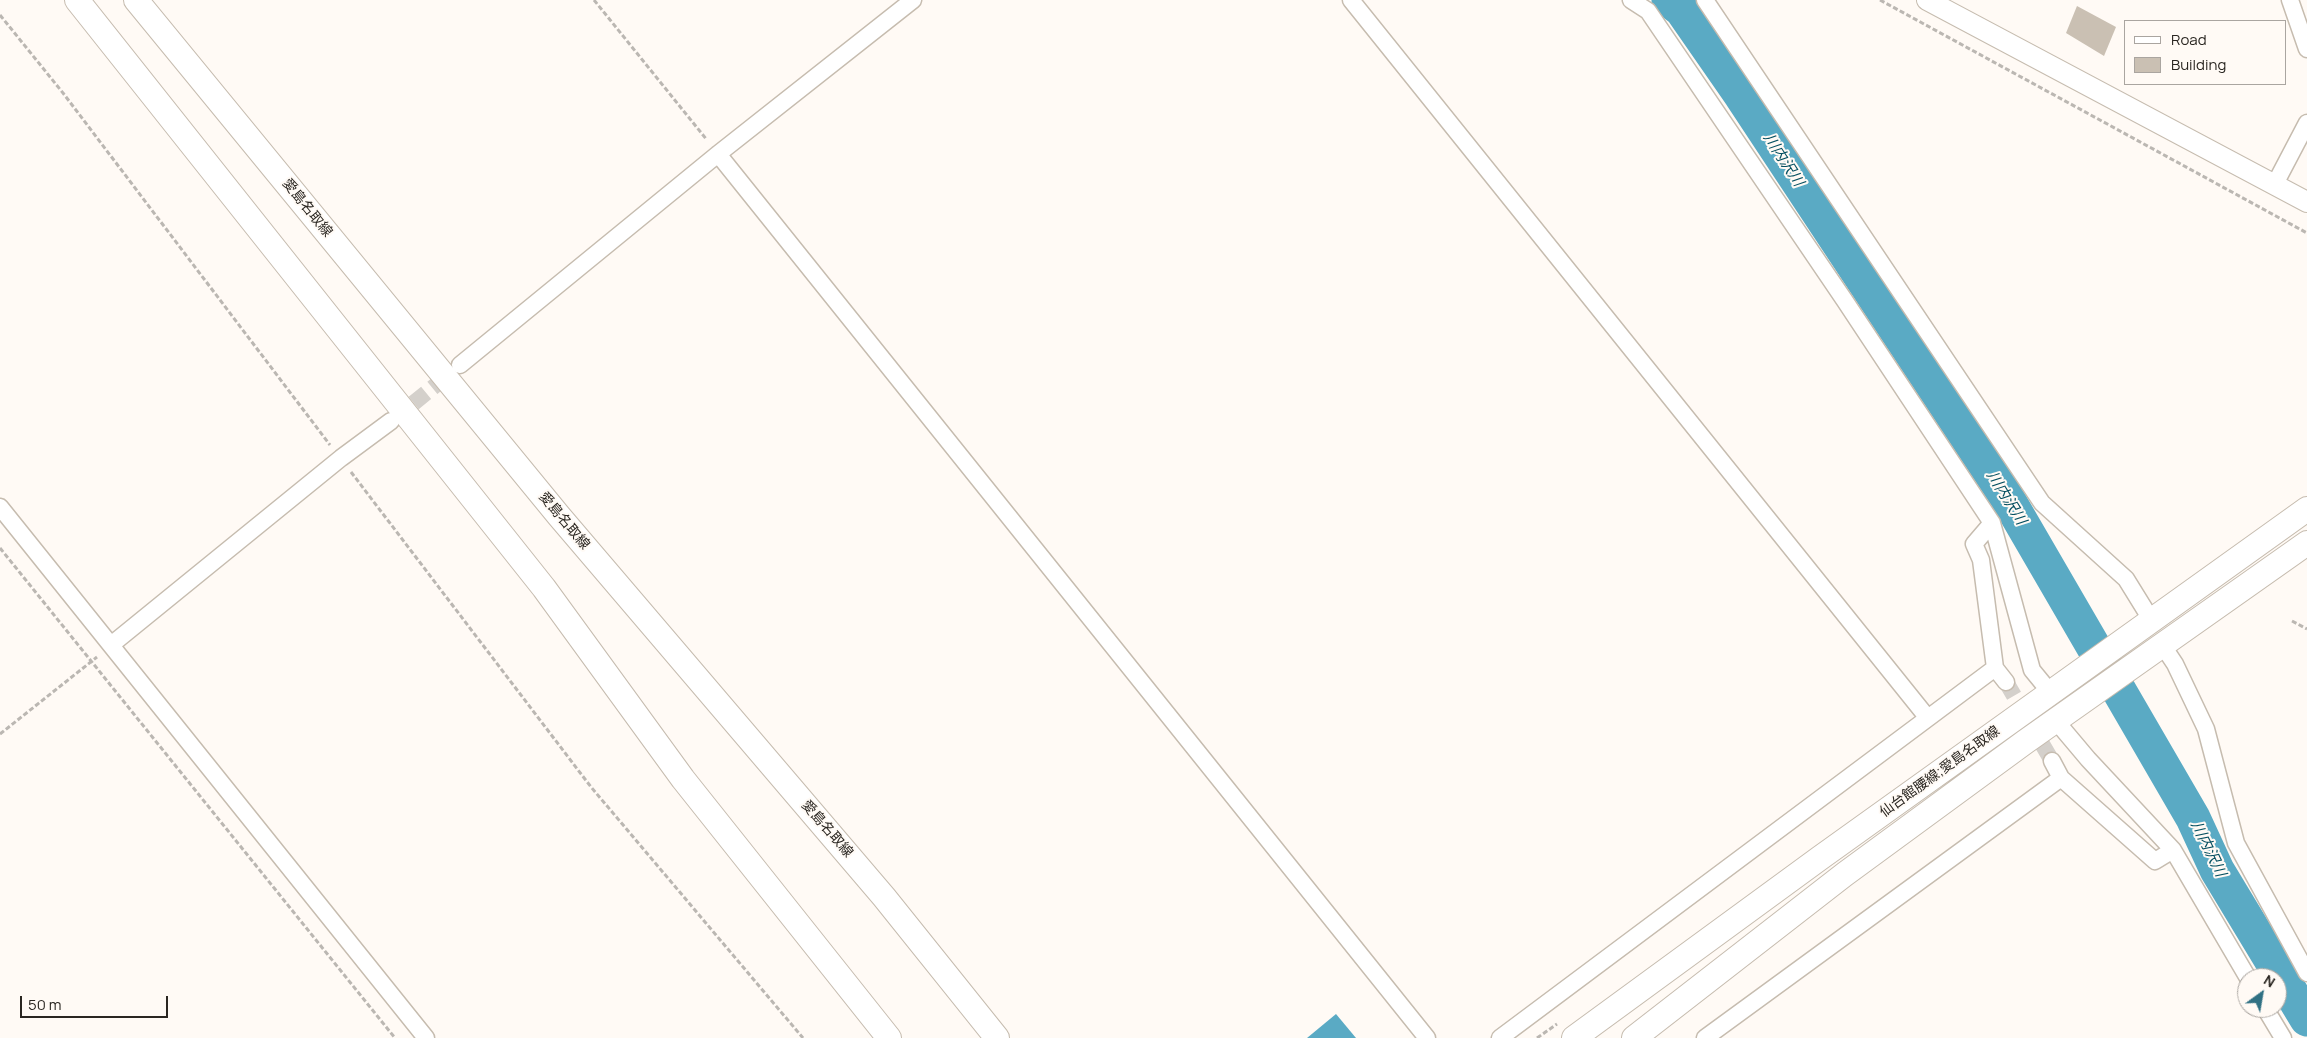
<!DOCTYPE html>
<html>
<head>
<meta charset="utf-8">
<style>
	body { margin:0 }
	#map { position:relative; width:2307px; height:1038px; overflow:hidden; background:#fffaf5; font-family:Manrope,sans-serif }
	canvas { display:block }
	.legend { position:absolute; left:2124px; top:20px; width:162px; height:65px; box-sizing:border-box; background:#fffaf5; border:1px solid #aaa5a0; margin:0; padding:6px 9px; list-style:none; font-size:15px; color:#2a2621 }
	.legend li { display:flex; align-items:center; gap:10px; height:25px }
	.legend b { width:25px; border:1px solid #aaa5a0 }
	.north { position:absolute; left:2237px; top:968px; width:50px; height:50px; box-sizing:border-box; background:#fffaf5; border:1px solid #aaa5a0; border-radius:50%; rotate:32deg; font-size:14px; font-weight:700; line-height:20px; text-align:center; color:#2a2621 }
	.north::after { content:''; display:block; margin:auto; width:18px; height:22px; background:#307184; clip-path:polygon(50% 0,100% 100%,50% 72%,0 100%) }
	.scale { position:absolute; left:20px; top:996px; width:148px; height:22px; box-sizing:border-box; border:2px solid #2a2621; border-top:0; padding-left:6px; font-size:15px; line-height:18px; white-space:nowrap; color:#2a2621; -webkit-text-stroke:4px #fffaf5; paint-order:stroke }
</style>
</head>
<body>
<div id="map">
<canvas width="2307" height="1038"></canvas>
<ul class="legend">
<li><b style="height:6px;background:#fff"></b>Road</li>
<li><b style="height:14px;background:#cac0b3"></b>Building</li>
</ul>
<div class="north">N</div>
<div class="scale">50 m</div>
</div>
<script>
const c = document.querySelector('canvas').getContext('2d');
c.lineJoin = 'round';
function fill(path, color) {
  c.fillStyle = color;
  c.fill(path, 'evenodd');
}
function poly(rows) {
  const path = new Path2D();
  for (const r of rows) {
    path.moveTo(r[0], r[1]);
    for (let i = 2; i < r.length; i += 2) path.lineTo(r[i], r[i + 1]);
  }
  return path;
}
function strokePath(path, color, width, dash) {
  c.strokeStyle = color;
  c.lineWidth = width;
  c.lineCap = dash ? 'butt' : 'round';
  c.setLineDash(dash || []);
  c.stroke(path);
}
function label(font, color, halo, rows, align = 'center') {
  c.font = font + ' Manrope,"Noto Sans JP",sans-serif';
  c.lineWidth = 4;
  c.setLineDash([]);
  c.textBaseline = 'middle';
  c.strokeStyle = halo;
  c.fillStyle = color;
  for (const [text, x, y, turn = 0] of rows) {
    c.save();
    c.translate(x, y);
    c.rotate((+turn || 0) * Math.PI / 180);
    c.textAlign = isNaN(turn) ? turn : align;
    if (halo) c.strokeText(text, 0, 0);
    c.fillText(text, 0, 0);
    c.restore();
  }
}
fill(poly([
	[1336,1014,1356,1038,1307,1038]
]), '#5aaac4');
strokePath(poly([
	[1669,0,1682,10,1741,95,2006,496,2193,818,2217,870,2307,1019]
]), '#5aaac4', 35);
fill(poly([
	[2077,6,2116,27,2104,56,2066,33]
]), '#cac0b3');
strokePath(poly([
	[395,418,452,372],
	[2006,682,2052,761]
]), '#d4d0cb', 16, [16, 8]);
const minor = poly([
	[1351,0,1927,717],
	[1631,0,1648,11,1845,301,1992,523,2032,670,2050,692],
	[1705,0,2042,503,2126,579,2152,621],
	[2290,0,2307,49],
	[718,154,1427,1038],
	[2275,184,2307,123],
	[460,365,718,154,913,0],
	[0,507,426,1038],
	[1992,523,1974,544,1981,560,1995,668,2006,682],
	[111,645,341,458,391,421],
	[2163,646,2175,664,2206,729,2236,843,2307,973],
	[2056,721,2088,759,2173,850,2248,978],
	[2052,761,2061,778,2155,861,2173,850],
	[2265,1008,2283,1038],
	[1500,1038,1995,668],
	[1705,1038,2061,778]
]);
const tertiary = poly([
	[1927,0,2307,202]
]);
const secondary = poly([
	[77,0,544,588,683,779,889,1038],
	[136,0,559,516,884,897,997,1038],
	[1574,1038,1820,858,2307,509],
	[1634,1038,1845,874,2025,742,2307,543]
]);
strokePath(minor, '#c6bcaf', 19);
strokePath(tertiary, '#c6bcaf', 22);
strokePath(secondary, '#c6bcaf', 26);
strokePath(poly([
	[594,0,707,140],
	[1880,0,2307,233],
	[0,15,63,93,330,445],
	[351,472,591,787,803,1038],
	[0,548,395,1038],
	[2292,621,2307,629],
	[0,734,97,657],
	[1537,1038,1557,1024]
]), '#bbb7b2', 3, [5, 2.5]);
strokePath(minor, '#fff', 16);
strokePath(tertiary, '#fff', 20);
strokePath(secondary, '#fff', 24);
label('14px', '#2a2621', '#fffaf5', [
	["愛島名取線",307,208,51],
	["愛島名取線",564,521,50],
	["仙台館腰線;愛島名取線",1940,772,-36],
	["愛島名取線",827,829,49]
]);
label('italic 15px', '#054f60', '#fffaf5', [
	["川内沢川",1783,160,57],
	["川内沢川",2006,498,58],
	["川内沢川",2208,849,64]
]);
</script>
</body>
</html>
